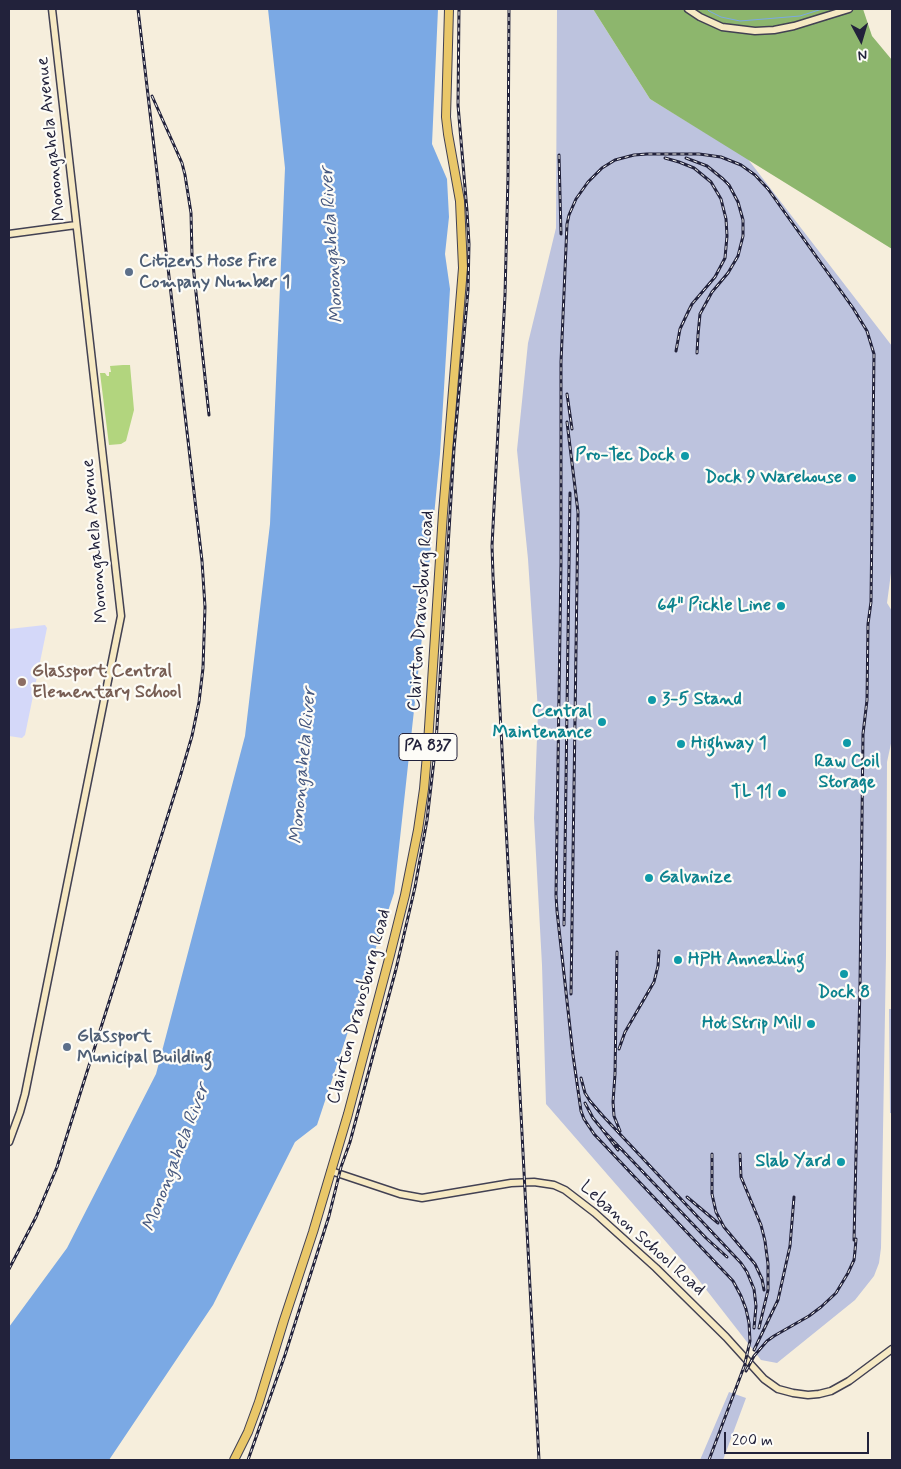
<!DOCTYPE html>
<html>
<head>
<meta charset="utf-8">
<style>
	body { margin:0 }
	#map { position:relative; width:901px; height:1469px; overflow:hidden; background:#f6eedc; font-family:Mynerve,sans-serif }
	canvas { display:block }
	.frame { position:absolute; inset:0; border:10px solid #22223b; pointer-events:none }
	.north { position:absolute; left:836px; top:15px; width:50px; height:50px; -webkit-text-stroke:4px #fdfcf7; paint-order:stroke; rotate:174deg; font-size:14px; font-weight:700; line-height:20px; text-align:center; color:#22223b }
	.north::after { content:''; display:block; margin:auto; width:18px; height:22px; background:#22223b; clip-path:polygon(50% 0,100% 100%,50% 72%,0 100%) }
	.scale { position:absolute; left:724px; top:1432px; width:145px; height:22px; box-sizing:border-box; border:2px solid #22223b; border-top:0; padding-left:6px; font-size:15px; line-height:18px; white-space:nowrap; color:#22223b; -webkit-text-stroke:4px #fdfcf7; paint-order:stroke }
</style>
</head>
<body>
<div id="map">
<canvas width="901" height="1469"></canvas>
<div class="frame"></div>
<div class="north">N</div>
<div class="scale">200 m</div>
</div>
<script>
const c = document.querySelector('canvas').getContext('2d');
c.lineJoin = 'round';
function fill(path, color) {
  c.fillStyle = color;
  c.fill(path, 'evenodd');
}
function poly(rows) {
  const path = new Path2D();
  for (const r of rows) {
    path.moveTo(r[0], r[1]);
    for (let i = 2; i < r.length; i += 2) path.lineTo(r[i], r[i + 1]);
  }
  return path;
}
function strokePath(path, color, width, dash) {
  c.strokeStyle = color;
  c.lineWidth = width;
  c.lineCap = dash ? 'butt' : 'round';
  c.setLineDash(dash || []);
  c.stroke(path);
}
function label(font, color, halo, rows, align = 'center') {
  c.font = font + ' Mynerve,sans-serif';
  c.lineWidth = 4.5;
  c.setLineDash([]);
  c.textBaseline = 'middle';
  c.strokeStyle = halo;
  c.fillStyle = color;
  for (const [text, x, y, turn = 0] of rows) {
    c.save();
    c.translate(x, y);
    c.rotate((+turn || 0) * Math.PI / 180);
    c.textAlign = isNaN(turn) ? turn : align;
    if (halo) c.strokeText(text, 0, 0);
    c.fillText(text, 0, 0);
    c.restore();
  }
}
fill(poly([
	[45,625,47,628,25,735,22,738,9,736,9,629]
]), '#d4d8f9');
fill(poly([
	[557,9,593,9,650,99,747,158,892,346,892,503,891,573,887,603,892,611,892,739,887,762,886,955,881,1248,879,1263,874,1276,855,1300,777,1363,761,1360,694,1274,546,1104,542,965,534,818,538,711,528,559,517,450,528,343,556,228],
	[889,1009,892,1009,892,1113,890,1113],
	[729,1392,746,1398,723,1460,700,1460]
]), '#bdc3de');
fill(poly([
	[123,365,130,365,134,410,126,441,121,444,109,445,100,373,105,373,107,376,109,376,109,372,111,372,110,366]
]), '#b2d57e');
fill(poly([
	[593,9,863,9,872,36,892,60,892,249,650,99]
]), '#8db66d');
fill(poly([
	[268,9,438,9,432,144,447,179,449,217,445,254,450,289,440,454,424,619,394,893,317,1125,295,1142,213,1305,109,1460,9,1460,9,1327,67,1248,156,1074,245,736,270,524,285,168]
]), '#7ba9e4');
strokePath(poly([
	[707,9,709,11,721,17,740,21,800,16,822,9]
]), '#7ba9e4', 1);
const secondary = poly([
	[688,9,700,17,722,27,755,31,774,30,794,26,849,9],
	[9,234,76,225],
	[9,1142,20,1112,25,1094,121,616,52,9],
	[331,1171,400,1194,422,1198,511,1183,534,1182,554,1185,565,1190,595,1213,656,1268,726,1337,764,1379,778,1389,793,1393,808,1395,819,1394,831,1391,849,1381,892,1349]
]);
const primary = poly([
	[234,1460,248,1432,259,1402,284,1320,313,1232,348,1114,390,955,405,895,418,830,424,789,428,743,443,513,463,268,460,201,448,134,446,117,449,9]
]);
strokePath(secondary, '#424153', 9);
strokePath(primary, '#424153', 10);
strokePath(secondary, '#f6e9c3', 6);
strokePath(primary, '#e9c769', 8);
const rail = poly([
	[509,9,508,177,505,295,492,546,493,576,539,1460],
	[152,96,182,163,185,175,191,213,192,255,209,415],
	[559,155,561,234],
	[665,158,679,162,694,168,711,182,721,199,726,219,727,236,725,258,715,277,692,304,688,312,680,329,676,351],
	[686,158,707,166,723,179,729,185,738,202,743,220,743,236,738,256,728,273,712,292,700,314,698,335,697,353],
	[567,394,572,429],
	[567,422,578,512,571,994],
	[564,925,570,493],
	[617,952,615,1074,613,1102,614,1116,620,1131],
	[619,1049,625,1032,654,982,658,966,659,951],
	[581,1078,585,1093,590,1101,603,1116,741,1263,747,1272,754,1289,756,1306,754,1328],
	[585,1103,593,1118,602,1129,706,1238,727,1257],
	[602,1129,618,1150],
	[712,1154,712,1194,716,1212,724,1227,755,1264,762,1279,764,1290],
	[740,1154,741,1177,761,1225,765,1241,768,1264,768,1290,759,1328],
	[687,1197,718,1223],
	[9,1269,36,1217,57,1167,180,777,192,736,199,702,203,668,205,607,202,561,138,9],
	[754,1350,778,1300,790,1246,794,1197],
	[745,1363,750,1341,749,1323,746,1309,741,1296,733,1281,594,1134,584,1119,581,1111,573,1055,557,911,556,895,561,563,561,362,567,224,569,215,576,199,588,182,602,168,615,160,634,155,647,154,699,154,721,157,741,165,755,175,768,189,853,308,867,331,874,354,871,602,868,624,867,700,863,734,860,986,854,1240,856,1239,855,1251,854,1260,848,1273,836,1293,821,1307,809,1316,774,1336,767,1341,754,1356,746,1371],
	[248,1460,285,1355,329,1216,341,1167,350,1142,396,969,415,887,427,820,436,743,454,449,468,290,469,244,467,211,458,105,459,9],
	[709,1460,745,1364]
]);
strokePath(rail, '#22223b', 3);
strokePath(rail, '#fdfcf7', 1, [4]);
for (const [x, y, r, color] of [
	[129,272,5,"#5c6f8a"],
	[685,456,5,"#0f9aa8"],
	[852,478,5,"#0f9aa8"],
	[781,606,5,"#0f9aa8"],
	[22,682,5,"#8d6e63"],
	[652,700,5,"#0f9aa8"],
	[602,722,5,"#0f9aa8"],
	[847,743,5,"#0f9aa8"],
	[681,744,5,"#0f9aa8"],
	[782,793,5,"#0f9aa8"],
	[649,878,5,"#0f9aa8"],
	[678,960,5,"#0f9aa8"],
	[844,974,5,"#0f9aa8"],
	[811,1024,5,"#0f9aa8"],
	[67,1047,5,"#5c6f8a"],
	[841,1162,5,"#0f9aa8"]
]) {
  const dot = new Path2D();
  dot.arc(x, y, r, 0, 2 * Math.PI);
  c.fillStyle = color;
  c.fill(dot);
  strokePath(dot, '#fdfcf7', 2);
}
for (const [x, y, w] of [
	[428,747,58]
]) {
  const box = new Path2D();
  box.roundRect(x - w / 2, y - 13.5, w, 27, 4);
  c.fillStyle = '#fdfcf7';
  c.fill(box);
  strokePath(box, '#22223b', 1);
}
label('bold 16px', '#22223b', null, [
	["PA 837",428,747]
]);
label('18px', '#22223b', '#fdfcf7', [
	["Monongahela Avenue",52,139,-96],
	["Monongahela Avenue",96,541,-95],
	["Clairton Dravosburg Road",422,611,-86],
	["Clairton Dravosburg Road",360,1007,-75],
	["Lebanon School Road",642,1239,42]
]);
label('bold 18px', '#4e5e75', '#fdfcf7', [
	["Citizens Hose Fire",139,262],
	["Company Number 1",139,283],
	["Glassport",77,1037],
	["Municipal Building",77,1058]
], 'left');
label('bold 18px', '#0d838f', '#fdfcf7', [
	["Pro-Tec Dock",675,456],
	["Dock 9 Warehouse",842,478],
	["64\" Pickle Line",771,606],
	["3-5 Stand",662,700,"left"],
	["Central",592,712],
	["Maintenance",592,733],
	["Highway 1",691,744,"left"],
	["Raw Coil",847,762,"center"],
	["Storage",847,783,"center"],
	["TL 11",772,793],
	["Galvanize",659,878,"left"],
	["HPH Annealing",688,960,"left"],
	["Dock 8",844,993,"center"],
	["Hot Strip Mill",801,1024],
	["Slab Yard",831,1162]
], 'right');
label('bold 18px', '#785e54', '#fdfcf7', [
	["Glassport Central",32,672],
	["Elementary School",32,693]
], 'left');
label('italic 19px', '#46587f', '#fdfcf7', [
	["Monongahela River",333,245,-94],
	["Monongahela River",304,766,-85],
	["Monongahela River",177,1158,-69]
]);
</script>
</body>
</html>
